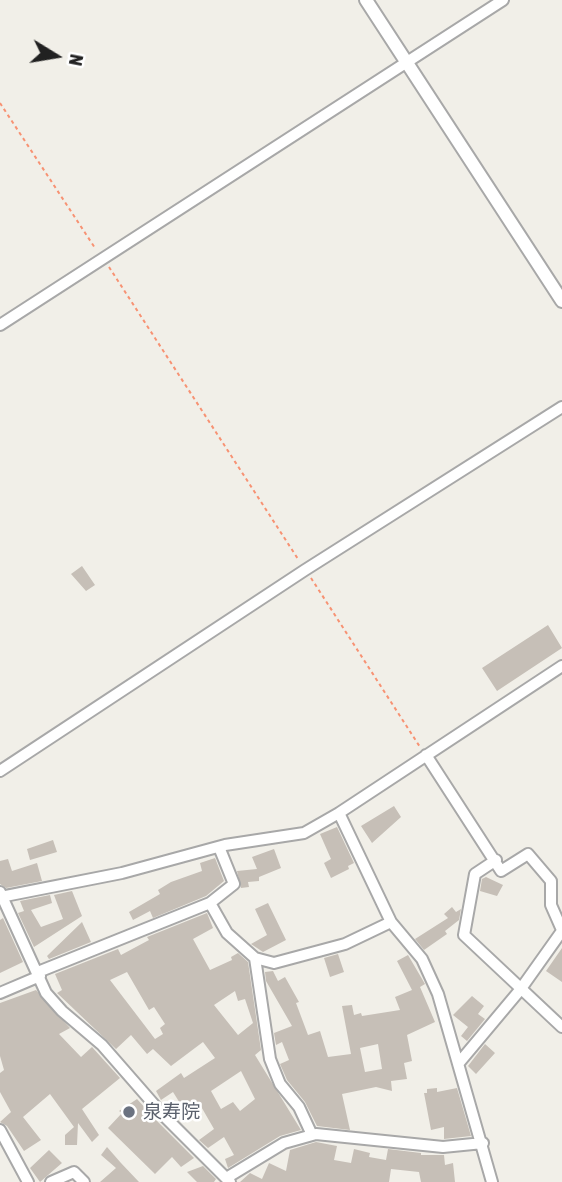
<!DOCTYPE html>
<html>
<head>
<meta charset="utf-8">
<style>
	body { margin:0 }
	#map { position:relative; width:562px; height:1182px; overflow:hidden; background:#f1efe8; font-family:"Asap Condensed",sans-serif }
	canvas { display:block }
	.north { position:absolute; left:21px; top:21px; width:70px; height:70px; -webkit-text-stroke:5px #fff; paint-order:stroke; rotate:101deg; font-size:19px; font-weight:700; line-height:28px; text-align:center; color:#212121 }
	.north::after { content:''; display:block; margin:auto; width:24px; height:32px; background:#212121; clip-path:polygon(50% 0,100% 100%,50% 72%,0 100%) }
</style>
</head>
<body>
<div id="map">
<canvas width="562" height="1182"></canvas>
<div class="north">N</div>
</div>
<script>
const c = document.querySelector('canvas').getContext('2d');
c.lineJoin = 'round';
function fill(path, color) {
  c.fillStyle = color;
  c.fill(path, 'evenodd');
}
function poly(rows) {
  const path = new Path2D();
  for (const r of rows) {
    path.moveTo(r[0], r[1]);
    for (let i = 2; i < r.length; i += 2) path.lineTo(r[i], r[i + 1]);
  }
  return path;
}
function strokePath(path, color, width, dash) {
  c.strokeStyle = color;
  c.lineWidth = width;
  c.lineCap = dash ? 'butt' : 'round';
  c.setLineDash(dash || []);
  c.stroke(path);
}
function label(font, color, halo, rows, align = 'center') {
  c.font = font + ' "Asap Condensed","Noto Sans JP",sans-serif';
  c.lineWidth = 5;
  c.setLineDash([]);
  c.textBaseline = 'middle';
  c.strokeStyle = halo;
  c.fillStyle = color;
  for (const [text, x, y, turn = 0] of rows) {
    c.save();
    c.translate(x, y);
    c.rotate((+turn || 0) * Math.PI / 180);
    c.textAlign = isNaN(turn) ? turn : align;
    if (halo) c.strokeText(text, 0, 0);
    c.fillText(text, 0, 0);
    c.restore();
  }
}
fill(poly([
	[82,566,95,585,86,591,71,574],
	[548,625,562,648,497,691,482,668],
	[394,806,401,817,372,843,361,826],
	[337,827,354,863,348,866,349,869,331,878,324,863,331,859,320,834],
	[53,840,57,852,30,860,27,849],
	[274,849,281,868,259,877,259,881,248,882,249,887,241,888,237,871,257,869,252,857],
	[215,858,224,881,206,896,153,918,150,911,133,920,129,912,160,894,158,890,171,882,202,871,200,863],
	[8,859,12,871,37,863,42,881,6,888,0,884,0,861],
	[486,877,503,885,497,896,480,891,482,879],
	[72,891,82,916,34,947,18,913,24,911,20,901,50,895,52,903,31,910,41,927,63,919,54,895],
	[268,903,286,940,263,952,251,944,267,935,255,909],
	[452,907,456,912,461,909,459,920,445,931,447,934,424,950,415,939,448,918,444,914],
	[207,913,213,928,193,939,210,970,232,960,231,957,238,953,248,962,261,1050,255,1055,301,1130,280,1136,228,1168,225,1159,234,1155,224,1137,208,1148,199,1140,214,1129,199,1103,191,1108,189,1104,183,1108,173,1092,161,1100,156,1091,181,1073,184,1078,215,1058,203,1042,171,1066,153,1049,147,1054,131,1035,116,1049,57,993,62,990,55,974,118,949,121,955,149,940,147,937],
	[127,972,149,1010,154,1007,165,1024,160,1028,163,1034,155,1039,110,980],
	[235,991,238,1001,245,999,253,1023,238,1035,214,1005],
	[241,1071,255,1099,240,1111,233,1102,221,1109,211,1091],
	[3,918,23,962,0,973,0,920],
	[82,922,91,942,49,959,47,956],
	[562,948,562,982,546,971],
	[338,954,344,972,330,977,324,958],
	[408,955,425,984,420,987,435,1022,407,1035,412,1061,404,1063,407,1079,391,1081,392,1091,376,1087,342,1094,350,1130,317,1126,305,1102,287,1080,280,1064,289,1060,282,1042,276,1045,274,1033,292,1026,266,981,265,972,273,971,278,981,285,977,299,1002,296,1003,308,1035,320,1031,328,1057,351,1054,342,1006,352,1005,354,1015,361,1013,362,1016,400,1010,395,997,412,990,397,961],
	[378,1044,382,1069,365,1072,360,1048],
	[36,990,70,1028,59,1034,81,1057,92,1047,120,1078,82,1109,99,1135,92,1142,78,1123,77,1145,65,1145,65,1135,74,1127,50,1094,23,1117,41,1140,24,1151,7,1126,0,1122,11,1112,0,1092,0,1073,4,1070,0,1056,0,1003],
	[472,996,484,1006,478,1014,485,1019,467,1041,461,1036,468,1027,453,1015],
	[485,1044,495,1053,476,1074,468,1066],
	[437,1088,437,1092,457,1088,471,1136,444,1139,444,1127,431,1130,424,1093,427,1093,427,1089],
	[137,1099,158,1122,194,1158,181,1167,172,1157,155,1174,108,1128,122,1113,119,1111],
	[316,1142,337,1146,334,1160,351,1163,354,1149,370,1153,369,1157,386,1160,388,1149,421,1153,421,1155,444,1155,445,1165,453,1163,455,1182,421,1182,419,1172,391,1169,389,1182,240,1182,250,1173,262,1179,269,1163,286,1171,290,1150],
	[107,1147,121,1163,139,1182,100,1182,116,1168,101,1155],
	[49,1150,62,1163,40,1182,30,1168],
	[203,1166,216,1179,214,1182,197,1182,187,1172]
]), '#c6bfb7');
const minor = poly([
	[0,325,503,0],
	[426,755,501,871,528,854,551,881,551,905,562,930],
	[0,771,305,570,562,407],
	[339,813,391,922,422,959,438,994,492,1182],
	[496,860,475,874,464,935,562,1027],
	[0,892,46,993,62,1011,102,1045,164,1116,230,1182],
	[0,897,122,873,225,845,304,833,339,813,562,666],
	[210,903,234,884,219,847],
	[255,958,270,1059,280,1084,299,1107,312,1135],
	[38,972,210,903,227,933,255,958,274,963,345,944,391,922],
	[0,993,40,976],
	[458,1064,520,990,562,931],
	[0,1130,28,1182],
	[228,1177,284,1143,316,1134,443,1147,483,1143],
	[51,1182,74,1172,84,1182]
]);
const tertiary = poly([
	[366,0,562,301]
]);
strokePath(minor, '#a8a8a8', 14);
strokePath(tertiary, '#a8a8a8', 16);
strokePath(poly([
	[0,103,95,248],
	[109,267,298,559],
	[311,578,420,747]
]), '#f79273', 2, [3.5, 3.5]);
strokePath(minor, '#fff', 10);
strokePath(tertiary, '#fff', 12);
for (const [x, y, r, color] of [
	[129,1112,7,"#6b7280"]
]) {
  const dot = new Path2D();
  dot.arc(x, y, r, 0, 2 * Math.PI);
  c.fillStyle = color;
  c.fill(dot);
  strokePath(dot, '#fff', 2.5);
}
label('19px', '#5b616d', '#fff', [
	["泉寿院",143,1112]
], 'left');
</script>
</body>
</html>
